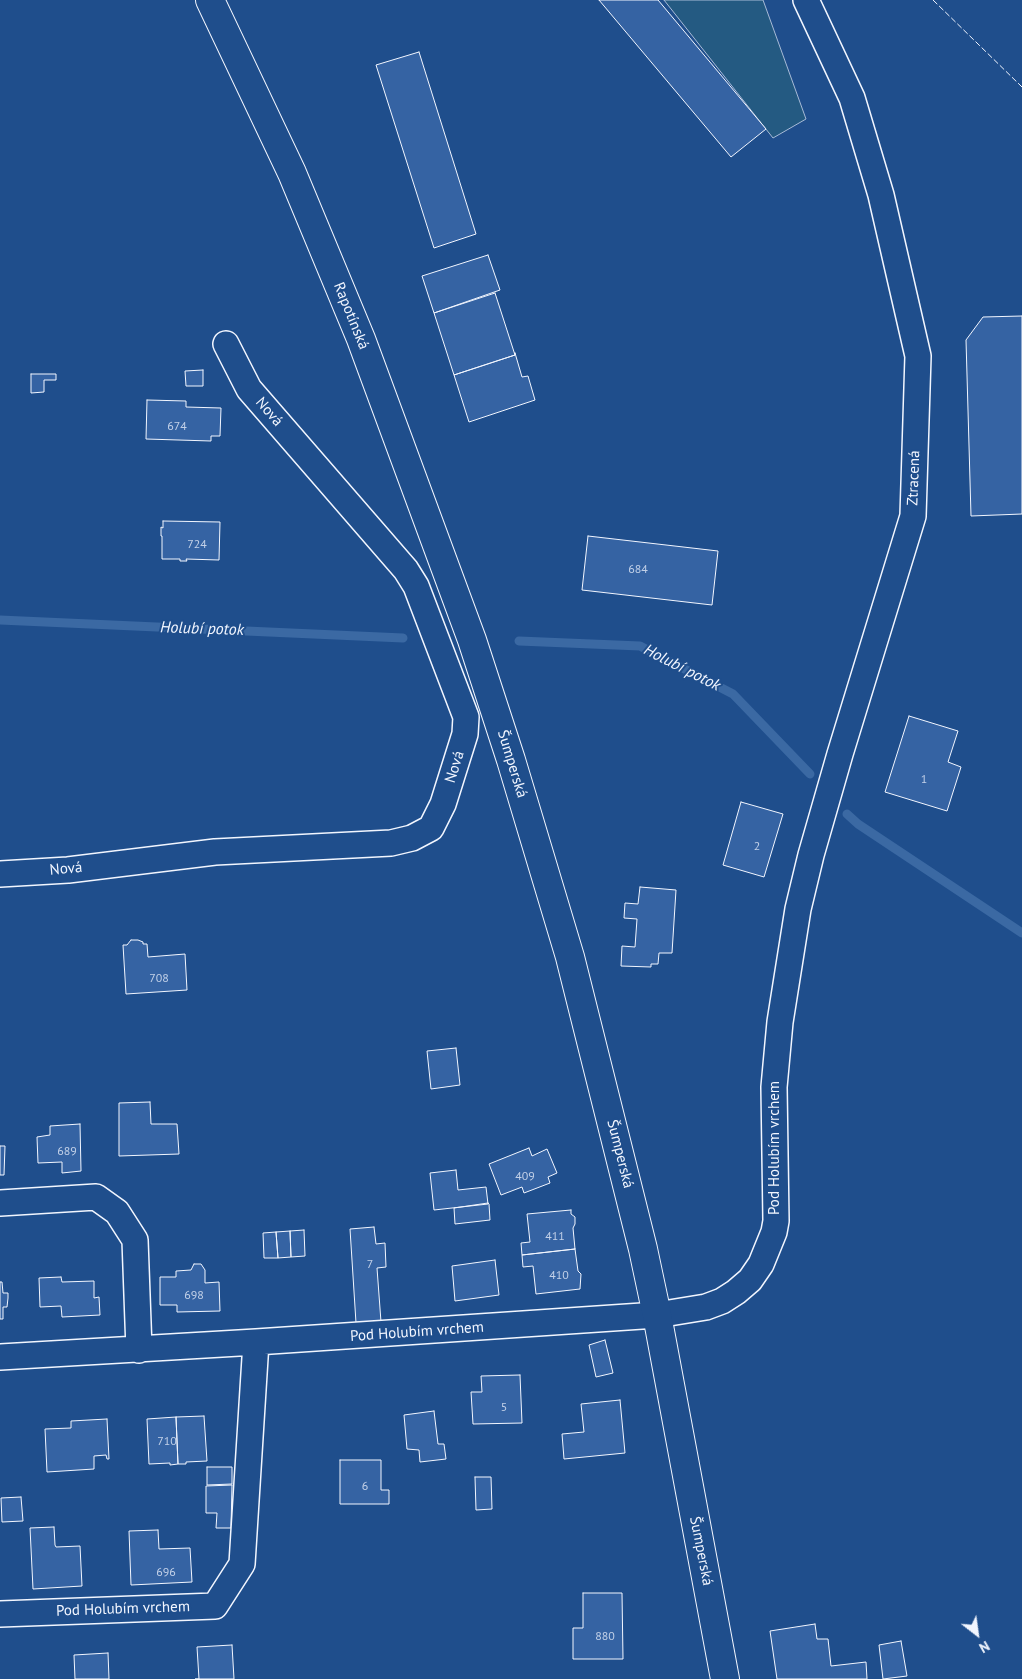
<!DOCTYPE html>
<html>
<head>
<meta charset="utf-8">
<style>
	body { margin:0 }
	#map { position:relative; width:1022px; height:1679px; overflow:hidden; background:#1f4e8c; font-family:"PT Sans",sans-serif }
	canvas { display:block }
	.north { position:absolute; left:952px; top:1609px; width:50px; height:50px; -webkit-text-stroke:4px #1f4e8c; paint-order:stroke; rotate:150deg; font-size:14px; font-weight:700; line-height:20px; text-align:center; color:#f2f6ff }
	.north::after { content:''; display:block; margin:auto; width:18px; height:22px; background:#f2f6ff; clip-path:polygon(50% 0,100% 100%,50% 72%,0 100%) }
</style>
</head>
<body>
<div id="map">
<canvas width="1022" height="1679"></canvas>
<div class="north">N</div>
</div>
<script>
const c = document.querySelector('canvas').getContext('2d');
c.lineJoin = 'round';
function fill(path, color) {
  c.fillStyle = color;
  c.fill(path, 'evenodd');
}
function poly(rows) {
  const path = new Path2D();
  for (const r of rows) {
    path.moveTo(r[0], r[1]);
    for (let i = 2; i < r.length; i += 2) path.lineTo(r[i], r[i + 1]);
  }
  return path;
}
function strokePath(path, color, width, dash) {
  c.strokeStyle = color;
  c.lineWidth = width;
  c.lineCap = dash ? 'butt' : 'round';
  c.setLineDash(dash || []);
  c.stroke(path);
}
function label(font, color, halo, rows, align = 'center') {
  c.font = font + ' "PT Sans",sans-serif';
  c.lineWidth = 4;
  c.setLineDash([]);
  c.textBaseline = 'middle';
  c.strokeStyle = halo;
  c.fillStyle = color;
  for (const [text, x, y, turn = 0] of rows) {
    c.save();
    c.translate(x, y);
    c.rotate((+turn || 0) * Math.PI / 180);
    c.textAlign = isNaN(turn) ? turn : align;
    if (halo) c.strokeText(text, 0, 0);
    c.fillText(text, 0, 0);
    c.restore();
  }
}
const green = poly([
	[664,0,763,0,806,119,773,138,664,0]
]);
fill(green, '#245a82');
strokePath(green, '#a8bbd7', 1);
strokePath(poly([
	[0,620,403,638],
	[519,641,640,646,733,694,810,774],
	[847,814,858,824,1022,933]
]), '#3b69a3', 9);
const building = poly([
	[599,0,658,0,766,129,731,157,599,0],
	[419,52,476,234,434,248,376,65,419,52],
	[488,255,500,290,434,313,422,276,488,255],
	[495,293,515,355,454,375,434,313,495,293],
	[1022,316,1022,514,971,516,966,340,983,317,1022,316],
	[515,353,522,377,528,376,535,400,469,422,454,375,515,355,515,353],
	[203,370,203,386,186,386,185,371,203,370],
	[31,374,56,374,56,380,44,380,44,392,31,393,31,374],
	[147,400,186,401,186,407,221,408,220,436,211,436,211,441,146,439,147,400],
	[163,521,220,522,219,560,186,559,187,561,180,561,180,559,162,559,162,536,161,536,161,527,163,528,163,521],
	[588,536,718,551,712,605,582,590,588,536],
	[909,716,958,731,948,762,961,767,947,811,885,792,909,716],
	[741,802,783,814,764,877,723,865,741,802],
	[640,887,676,890,672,953,659,953,658,964,651,964,651,967,621,966,622,946,635,947,637,919,624,918,625,903,638,904,640,887],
	[131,940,138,940,143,942,143,944,147,944,148,957,185,954,187,990,126,994,123,945,127,945,131,940],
	[456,1048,460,1085,431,1089,427,1051,456,1048],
	[150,1102,151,1124,177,1124,179,1154,119,1156,119,1103,150,1102],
	[80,1124,81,1171,62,1173,62,1162,38,1163,37,1137,50,1135,50,1126,80,1124],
	[0,1146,5,1146,4,1175,0,1175,0,1146],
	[529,1148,532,1156,547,1149,557,1173,548,1177,550,1183,524,1193,522,1187,501,1195,489,1164,529,1148],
	[456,1170,458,1190,486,1187,488,1204,434,1210,430,1173,456,1170],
	[488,1203,489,1204,490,1220,455,1224,454,1208,488,1203],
	[571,1210,571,1214,575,1217,575,1224,573,1228,575,1249,522,1255,521,1243,530,1242,527,1214,571,1210],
	[374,1227,376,1244,385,1243,386,1267,377,1268,381,1322,356,1323,350,1229,374,1227],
	[304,1230,305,1256,291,1257,290,1231,304,1230],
	[290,1231,291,1257,278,1258,276,1232,290,1231],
	[276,1232,278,1258,264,1258,263,1233,276,1232],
	[575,1249,578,1271,581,1274,580,1289,536,1294,533,1266,523,1267,522,1255,575,1249],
	[495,1260,499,1295,455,1301,452,1266,495,1260],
	[194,1264,201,1264,205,1270,205,1283,219,1282,220,1311,177,1312,177,1305,160,1305,160,1277,176,1277,176,1271,191,1270,194,1264],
	[61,1277,62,1282,94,1281,94,1298,99,1297,100,1315,62,1317,61,1306,40,1307,39,1278,61,1277],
	[0,1282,2,1282,3,1293,8,1293,8,1298,7,1307,3,1307,3,1319,0,1319,0,1282],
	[605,1340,613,1373,596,1377,589,1345,605,1340],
	[520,1375,522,1423,473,1424,471,1392,482,1392,481,1376,520,1375],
	[620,1400,625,1453,564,1459,562,1434,584,1432,581,1404,620,1400],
	[434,1411,438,1444,444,1444,446,1459,420,1462,419,1450,407,1449,404,1415,434,1411],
	[204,1416,207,1461,186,1462,186,1464,178,1464,176,1417,204,1416],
	[176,1417,178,1464,170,1465,170,1463,149,1464,147,1419,176,1417],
	[107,1419,109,1459,107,1459,106,1455,94,1456,94,1469,47,1472,45,1429,71,1428,71,1421,107,1419],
	[340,1460,381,1460,381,1490,389,1490,389,1504,340,1504,340,1460],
	[207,1467,232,1467,232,1484,207,1485,207,1467],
	[475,1477,491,1477,492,1509,476,1510,475,1477],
	[232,1485,231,1528,216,1528,217,1513,206,1513,206,1486,232,1485],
	[21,1497,23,1521,2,1522,1,1498,21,1497],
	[54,1527,55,1545,56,1547,80,1546,82,1586,33,1589,30,1528,54,1527],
	[158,1530,159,1549,190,1548,192,1582,131,1585,129,1531,158,1530],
	[583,1593,622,1593,623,1659,573,1659,573,1628,583,1628,583,1593],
	[815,1624,817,1639,828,1639,831,1666,866,1662,867,1679,777,1679,770,1631,815,1624],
	[901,1641,907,1676,883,1679,879,1645,901,1641],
	[232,1645,234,1679,195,1679,199,1679,197,1647,232,1645],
	[108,1653,109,1679,75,1679,74,1655,108,1653]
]);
fill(building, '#3563a3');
strokePath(building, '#f2f6ff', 1);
const minor = poly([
	[0,874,68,870,215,852,391,843,412,838,431,828,443,804,465,734,466,717,416,586,406,570,249,389,226,344],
	[0,1203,96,1197,117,1212,135,1240,139,1350],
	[0,1357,256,1342,657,1315,706,1307,722,1301,736,1292,750,1280,761,1264,774,1232,776,1221,774,1087,780,1022,798,909,811,855,840,754,913,516,918,356,881,195,852,98,806,0],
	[0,1614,215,1606,242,1564,256,1342]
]);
const primary = poly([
	[210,0,292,173,361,339,472,640,511,760,570,957,643,1249,657,1315,725,1679]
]);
strokePath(minor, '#f2f6ff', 28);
strokePath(primary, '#f2f6ff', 30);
strokePath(minor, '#1f4e8c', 25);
strokePath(primary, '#1f4e8c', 28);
strokePath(poly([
	[933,0,1022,87]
]), '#f2f6ff', 1, [6, 2.5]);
label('12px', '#c3d1e8', null, [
	["674",177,427],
	["724",197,545],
	["684",638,570],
	["1",924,780],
	["2",757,847],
	["708",159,979],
	["689",67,1152],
	["409",525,1177],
	["411",555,1237],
	["7",370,1265],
	["410",559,1276],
	["698",194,1296],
	["5",504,1408],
	["710",167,1442],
	["6",365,1487],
	["696",166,1573],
	["880",605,1637]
]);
label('15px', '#f2f6ff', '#1f4e8c', [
	["Rapotínská",351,316,68],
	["Nová",269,412,49],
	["Ztracená",914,478,-88],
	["Šumperská",512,764,73],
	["Nová",455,767,-73],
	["Nová",66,869,-5],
	["Pod Holubím vrchem",775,1148,-90],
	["Šumperská",620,1154,76],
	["Pod Holubím vrchem",417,1332,-4],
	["Šumperská",701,1551,79],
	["Pod Holubím vrchem",123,1609,-2]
]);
label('italic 16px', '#f2f6ff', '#1f4e8c', [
	["Holubí potok",202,629,2],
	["Holubí potok",682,668,27]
]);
</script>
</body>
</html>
